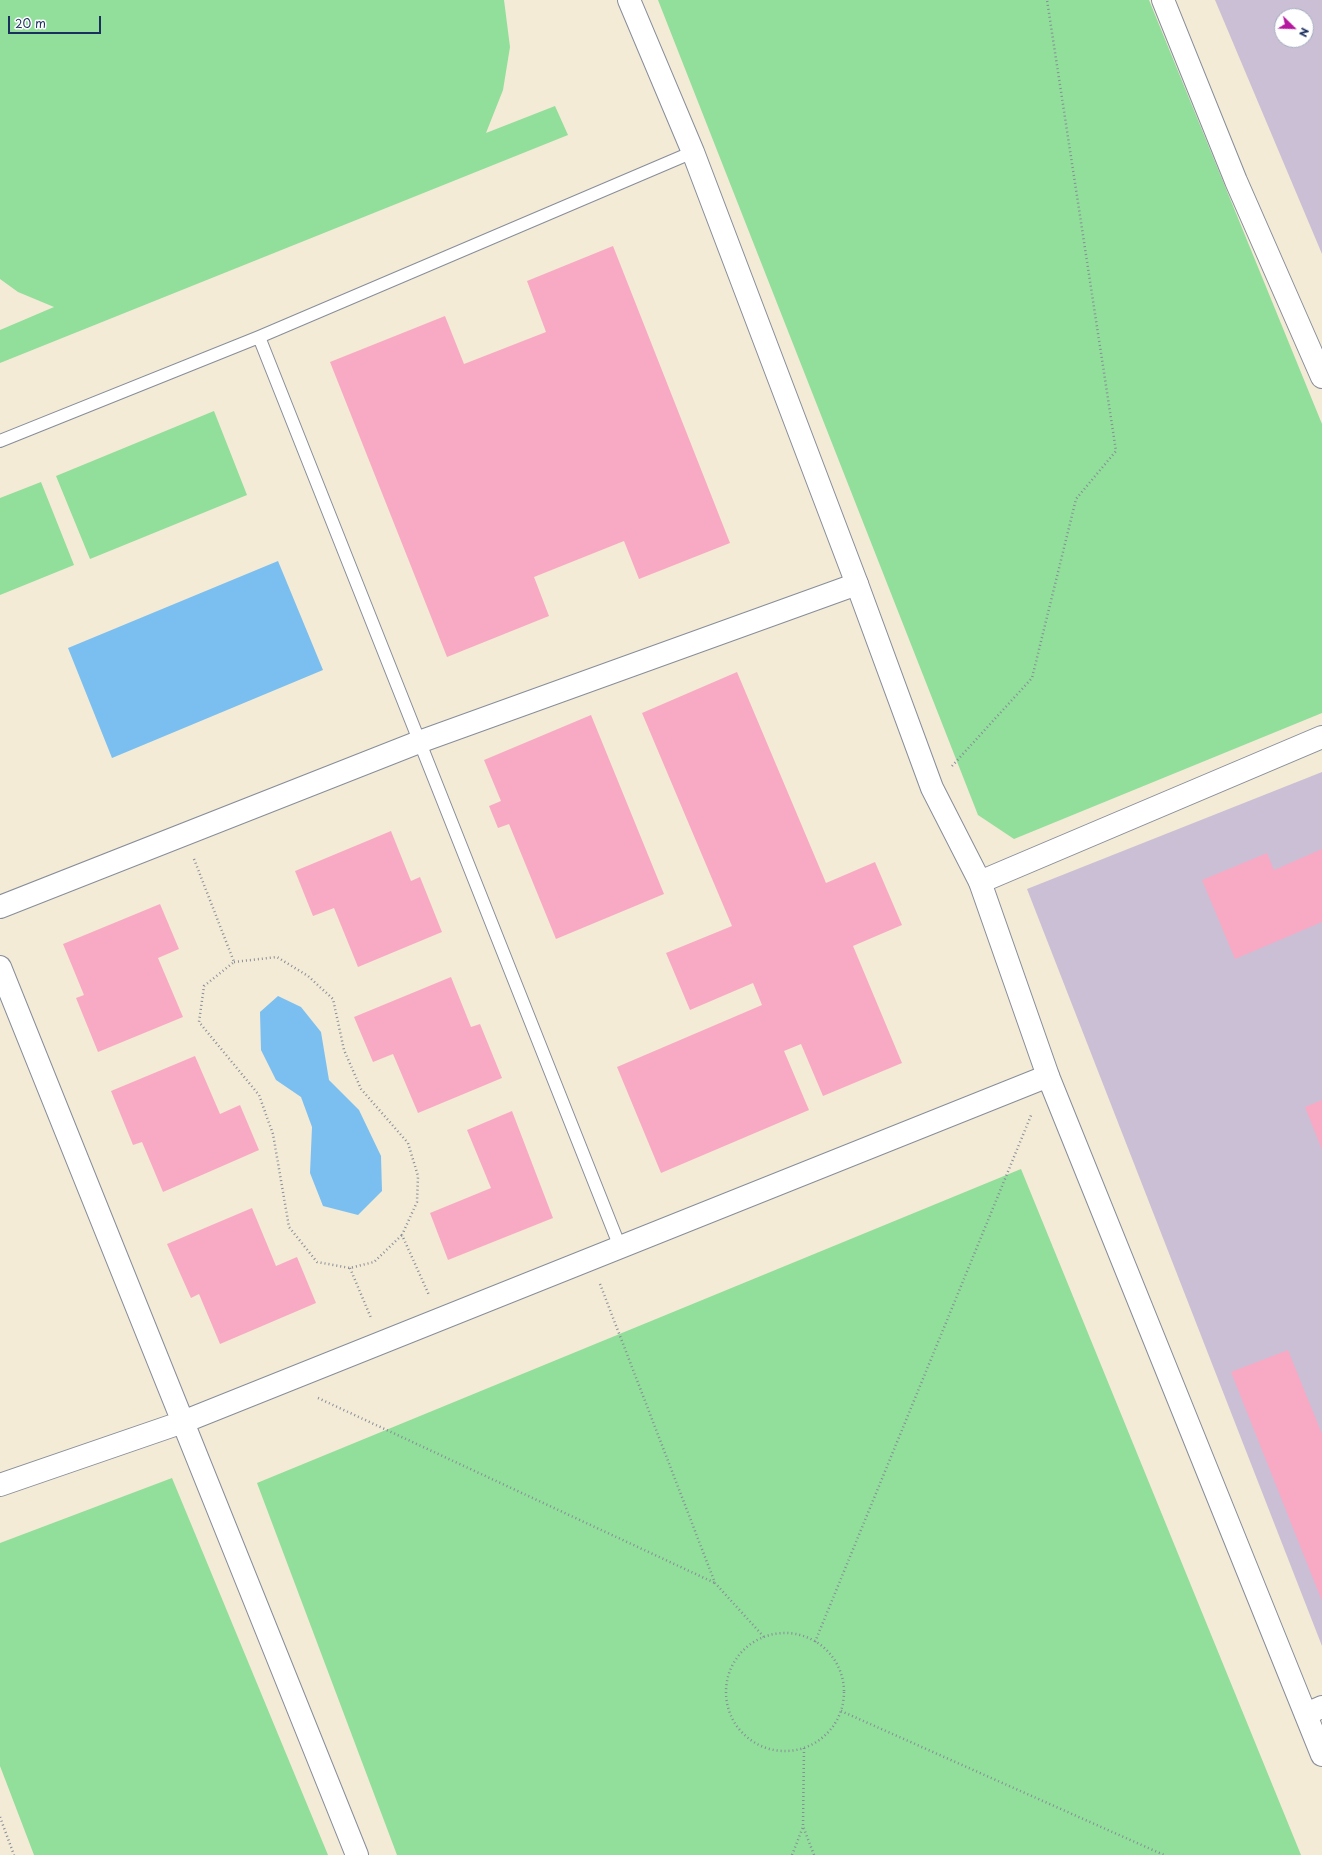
<!DOCTYPE html>
<html>
<head>
<meta charset="utf-8">
<style>
	body { margin:0 }
	#map { position:relative; width:1322px; height:1855px; overflow:hidden; background:#f3ebd6; font-family:"Playpen Sans",sans-serif }
	canvas { display:block }
	.north { position:absolute; left:1274px; top:8px; width:40px; height:40px; box-sizing:border-box; background:#fff; border:1px solid #a4acbf; border-radius:50%; rotate:113deg; font-size:11px; font-weight:700; line-height:16px; text-align:center; color:#1b2f5e }
	.north::after { content:''; display:block; margin:auto; width:14px; height:18px; background:#b5179e; clip-path:polygon(50% 0,100% 100%,50% 72%,0 100%) }
	.scale { position:absolute; left:8px; top:16px; width:93px; height:18px; box-sizing:border-box; border:2px solid #1b2f5e; border-top:0; padding-left:5px; font-size:12px; line-height:14px; white-space:nowrap; color:#1b2f5e; -webkit-text-stroke:3px #fff; paint-order:stroke }
</style>
</head>
<body>
<div id="map">
<canvas width="1322" height="1855"></canvas>
<div class="north">N</div>
<div class="scale">20 m</div>
</div>
<script>
const c = document.querySelector('canvas').getContext('2d');
c.lineJoin = 'round';
function fill(path, color) {
  c.fillStyle = color;
  c.fill(path, 'evenodd');
}
function poly(rows) {
  const path = new Path2D();
  for (const r of rows) {
    if (r.length === 3) {
      path.moveTo(r[0] + r[2], r[1]);
      path.arc(r[0], r[1], r[2], 0, 2 * Math.PI);
      continue;
    }
    path.moveTo(r[0], r[1]);
    for (let i = 2; i < r.length; i += 2) path.lineTo(r[i], r[i + 1]);
  }
  return path;
}
function strokePath(path, color, width, dash) {
  c.strokeStyle = color;
  c.lineWidth = width;
  c.lineCap = dash ? 'butt' : 'round';
  c.setLineDash(dash || []);
  c.stroke(path);
}
fill(poly([
	[1215,0,1322,0,1322,254],
	[1282,16,1306,16,1306,40,1282,40],
	[1322,772,1322,1646,1027,889]
]), '#cbbfd5');
fill(poly([
	[0,0,504,0,510,47,503,90,486,133,555,106,568,135,0,363,0,330,54,307,18,292,0,279],
	[658,0,1149,0,1322,424,1322,713,1014,839,978,815],
	[214,411,247,495,90,559,56,476],
	[41,482,74,565,0,595,0,498],
	[1021,1169,1301,1855,397,1855,257,1483],
	[172,1478,328,1855,34,1855,0,1766,0,1543]
]), '#92de9b');
fill(poly([
	[278,561,323,670,112,758,68,648],
	[278,996,301,1007,321,1032,329,1080,359,1110,381,1156,382,1191,358,1215,323,1206,310,1173,312,1127,301,1097,276,1080,261,1050,260,1012]
]), '#7bbff1');
fill(poly([
	[613,246,730,543,639,579,624,541,534,577,549,616,447,657,330,362,445,316,464,364,546,332,527,281],
	[737,672,826,883,875,862,902,925,853,946,902,1063,823,1096,801,1044,784,1051,809,1110,661,1173,617,1067,762,1005,753,983,690,1010,666,953,732,926,642,713],
	[591,715,664,894,556,939,509,824,498,828,489,806,501,801,484,760],
	[391,831,411,881,420,877,442,932,358,967,334,908,313,916,295,871],
	[1322,849,1322,922,1235,959,1202,880,1267,853,1274,870],
	[160,904,179,949,158,958,183,1017,98,1052,76,998,84,995,63,944],
	[451,977,471,1027,480,1024,502,1078,418,1113,393,1054,373,1062,354,1017],
	[195,1056,220,1114,240,1105,259,1150,163,1192,142,1142,133,1145,111,1091],
	[1322,1100,1322,1150,1305,1107],
	[512,1111,553,1218,448,1260,430,1213,491,1188,467,1130],
	[252,1208,276,1266,297,1257,316,1303,220,1344,199,1294,191,1298,167,1244],
	[1288,1350,1322,1434,1322,1601,1231,1372]
]), '#f8aac4');
const service = poly([
	[259,337,620,1247],
	[0,441,259,337,693,152]
]);
const minor = poly([
	[1163,0,1236,181,1322,377],
	[980,882,1322,737],
	[0,907,419,742,857,584],
	[0,967,357,1855],
	[0,1485,183,1422,1048,1076],
	[1306,1714,1322,1707]
]);
const tertiary = poly([
	[629,0,693,152,857,584,932,788,980,882,1048,1076,1322,1755]
]);
strokePath(service, '#878d9a', 14);
strokePath(minor, '#878d9a', 24);
strokePath(tertiary, '#878d9a', 24);
strokePath(poly([
	[952,766,1032,678,1076,499,1116,451,1047,0],
	[194,859,234,962,204,986,199,1022,259,1095,273,1134,289,1227,317,1262,350,1268,374,1262,402,1235],
	[234,962,277,957,308,976,333,999,344,1050,361,1089,408,1143,418,1176,417,1202,402,1235,429,1295],
	[350,1268,371,1318],
	[600,1284,715,1583,764,1637],
	[318,1398,715,1583],
	[785,1692,59],
	[815,1642,1032,1113],
	[841,1711,1164,1855],
	[804,1748,803,1826,814,1855],
	[0,1817,14,1855],
	[792,1855,803,1827]
]), '#878d9a', 2.5, [1, 3]);
strokePath(service, '#fff', 12);
strokePath(minor, '#fff', 22);
strokePath(tertiary, '#fff', 22);
</script>
</body>
</html>
